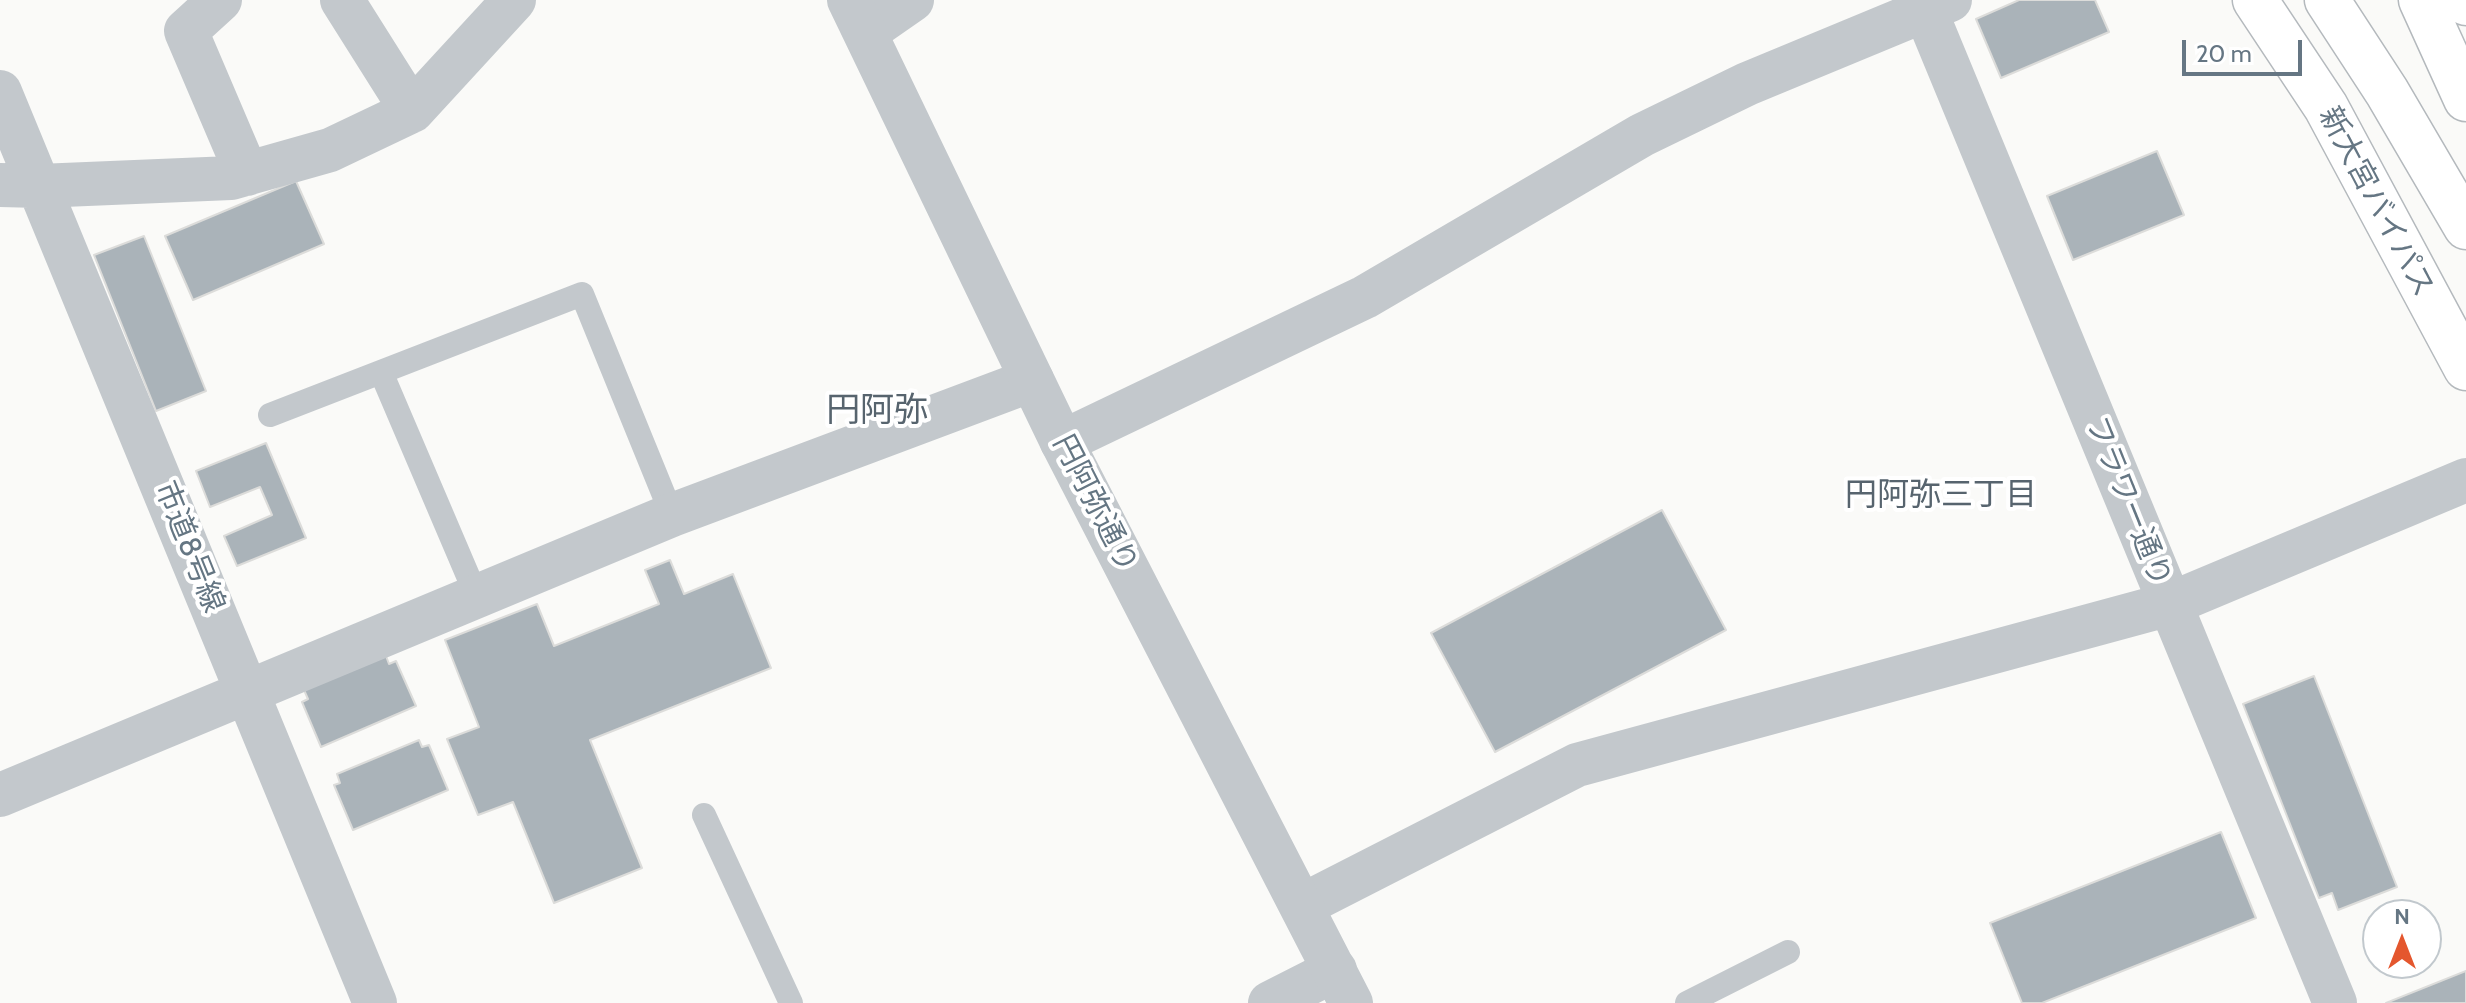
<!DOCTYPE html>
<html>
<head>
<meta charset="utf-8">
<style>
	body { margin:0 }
	#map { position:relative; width:2466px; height:1003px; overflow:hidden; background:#fafaf8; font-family:Cabin,sans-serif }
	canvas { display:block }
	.north { position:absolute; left:2362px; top:899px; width:80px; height:80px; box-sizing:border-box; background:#fff; border:2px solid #c1c8cd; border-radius:50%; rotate:0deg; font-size:22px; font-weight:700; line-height:32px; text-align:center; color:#657683 }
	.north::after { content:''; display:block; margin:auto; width:28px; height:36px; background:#e4572e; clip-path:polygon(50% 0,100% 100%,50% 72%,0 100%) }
	.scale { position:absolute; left:2182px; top:40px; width:120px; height:36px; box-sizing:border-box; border:4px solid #657683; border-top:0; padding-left:10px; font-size:24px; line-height:28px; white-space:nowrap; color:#657683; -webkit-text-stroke:6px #fff; paint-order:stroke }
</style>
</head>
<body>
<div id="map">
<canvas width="2466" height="1003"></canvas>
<div class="north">N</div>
<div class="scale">20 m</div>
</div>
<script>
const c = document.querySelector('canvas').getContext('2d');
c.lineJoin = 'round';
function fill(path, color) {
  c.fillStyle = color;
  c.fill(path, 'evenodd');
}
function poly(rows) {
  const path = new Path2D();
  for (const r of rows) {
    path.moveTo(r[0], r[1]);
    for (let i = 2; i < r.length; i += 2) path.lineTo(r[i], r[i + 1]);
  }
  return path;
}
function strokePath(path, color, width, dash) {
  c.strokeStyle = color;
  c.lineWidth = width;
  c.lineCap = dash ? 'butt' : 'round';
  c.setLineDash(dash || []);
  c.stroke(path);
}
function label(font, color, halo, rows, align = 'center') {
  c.font = font + ' Cabin,"Noto Sans JP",sans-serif';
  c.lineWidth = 8;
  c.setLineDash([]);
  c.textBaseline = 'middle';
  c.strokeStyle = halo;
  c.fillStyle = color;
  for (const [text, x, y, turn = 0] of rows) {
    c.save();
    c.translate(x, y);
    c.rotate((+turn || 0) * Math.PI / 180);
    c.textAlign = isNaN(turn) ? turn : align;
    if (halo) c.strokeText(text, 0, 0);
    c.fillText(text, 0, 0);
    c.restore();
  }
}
const building = poly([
	[2019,0,2095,0,2109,32,2001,78,1976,19,2019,0],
	[2157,151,2184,215,2073,260,2047,196,2157,151],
	[296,181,324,244,193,300,165,236,296,181],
	[144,236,206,391,156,411,94,255,144,236],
	[266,443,306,538,237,566,224,536,272,515,260,487,210,507,196,471,266,443],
	[1662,510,1726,630,1495,752,1431,633,1662,510],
	[670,560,684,594,733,574,771,668,590,740,642,868,554,903,513,802,478,815,447,739,479,727,445,640,537,604,554,646,659,604,645,570,670,560],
	[386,656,389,664,396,661,416,706,321,747,302,702,308,699,304,690,386,656],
	[2314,676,2397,887,2338,910,2332,893,2319,898,2243,704,2314,676],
	[419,740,422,747,429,745,448,790,353,830,334,785,340,783,337,774,419,740],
	[2221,832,2256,918,2042,1003,2022,1003,1990,923,2221,832],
	[2466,971,2466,1003,2386,1003,2466,971]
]);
fill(building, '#aab3b9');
strokePath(building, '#dcdcda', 2);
const trunk = poly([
	[2255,0,2326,107,2466,368]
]);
const motorway = poly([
	[2327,0,2387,92,2466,227],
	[2421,0,2466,99],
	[2464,0,2466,3]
]);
strokePath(trunk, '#b4b9bd', 47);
strokePath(motorway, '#b4b9bd', 47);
strokePath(poly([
	[381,372,477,597],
	[270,415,582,294,672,515],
	[704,815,791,1003],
	[1687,1003,1788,952]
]), '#c3c8cc', 24);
strokePath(poly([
	[220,0,186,31,247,174],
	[342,0,412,111],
	[1921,0,2335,1003],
	[866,32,912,0],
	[0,92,375,1003],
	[0,185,39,186,231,178,330,150,412,111,514,0],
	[1062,442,1365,297,1642,135,1747,84,1950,0],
	[0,795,672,515,1032,380],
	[1303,905,1577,765,2170,604,2466,480],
	[1270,1003,1335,970]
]), '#c3c8cc', 44);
strokePath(poly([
	[849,0,1062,442,1351,1003]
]), '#c3c8cc', 44);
strokePath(trunk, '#fff', 44);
strokePath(motorway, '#fff', 44);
label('30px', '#657683', '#fff', [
	["新大宮バイパス",2376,202,62],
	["フラワー通り",2128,502,68],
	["円阿弥通り",1095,504,63],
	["市道8号線",189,547,68]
]);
label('32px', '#57646e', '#fff', [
	["円阿弥三丁目",1941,496]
]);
label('34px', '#57646e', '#fff', [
	["円阿弥",877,411]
]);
</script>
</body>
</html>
